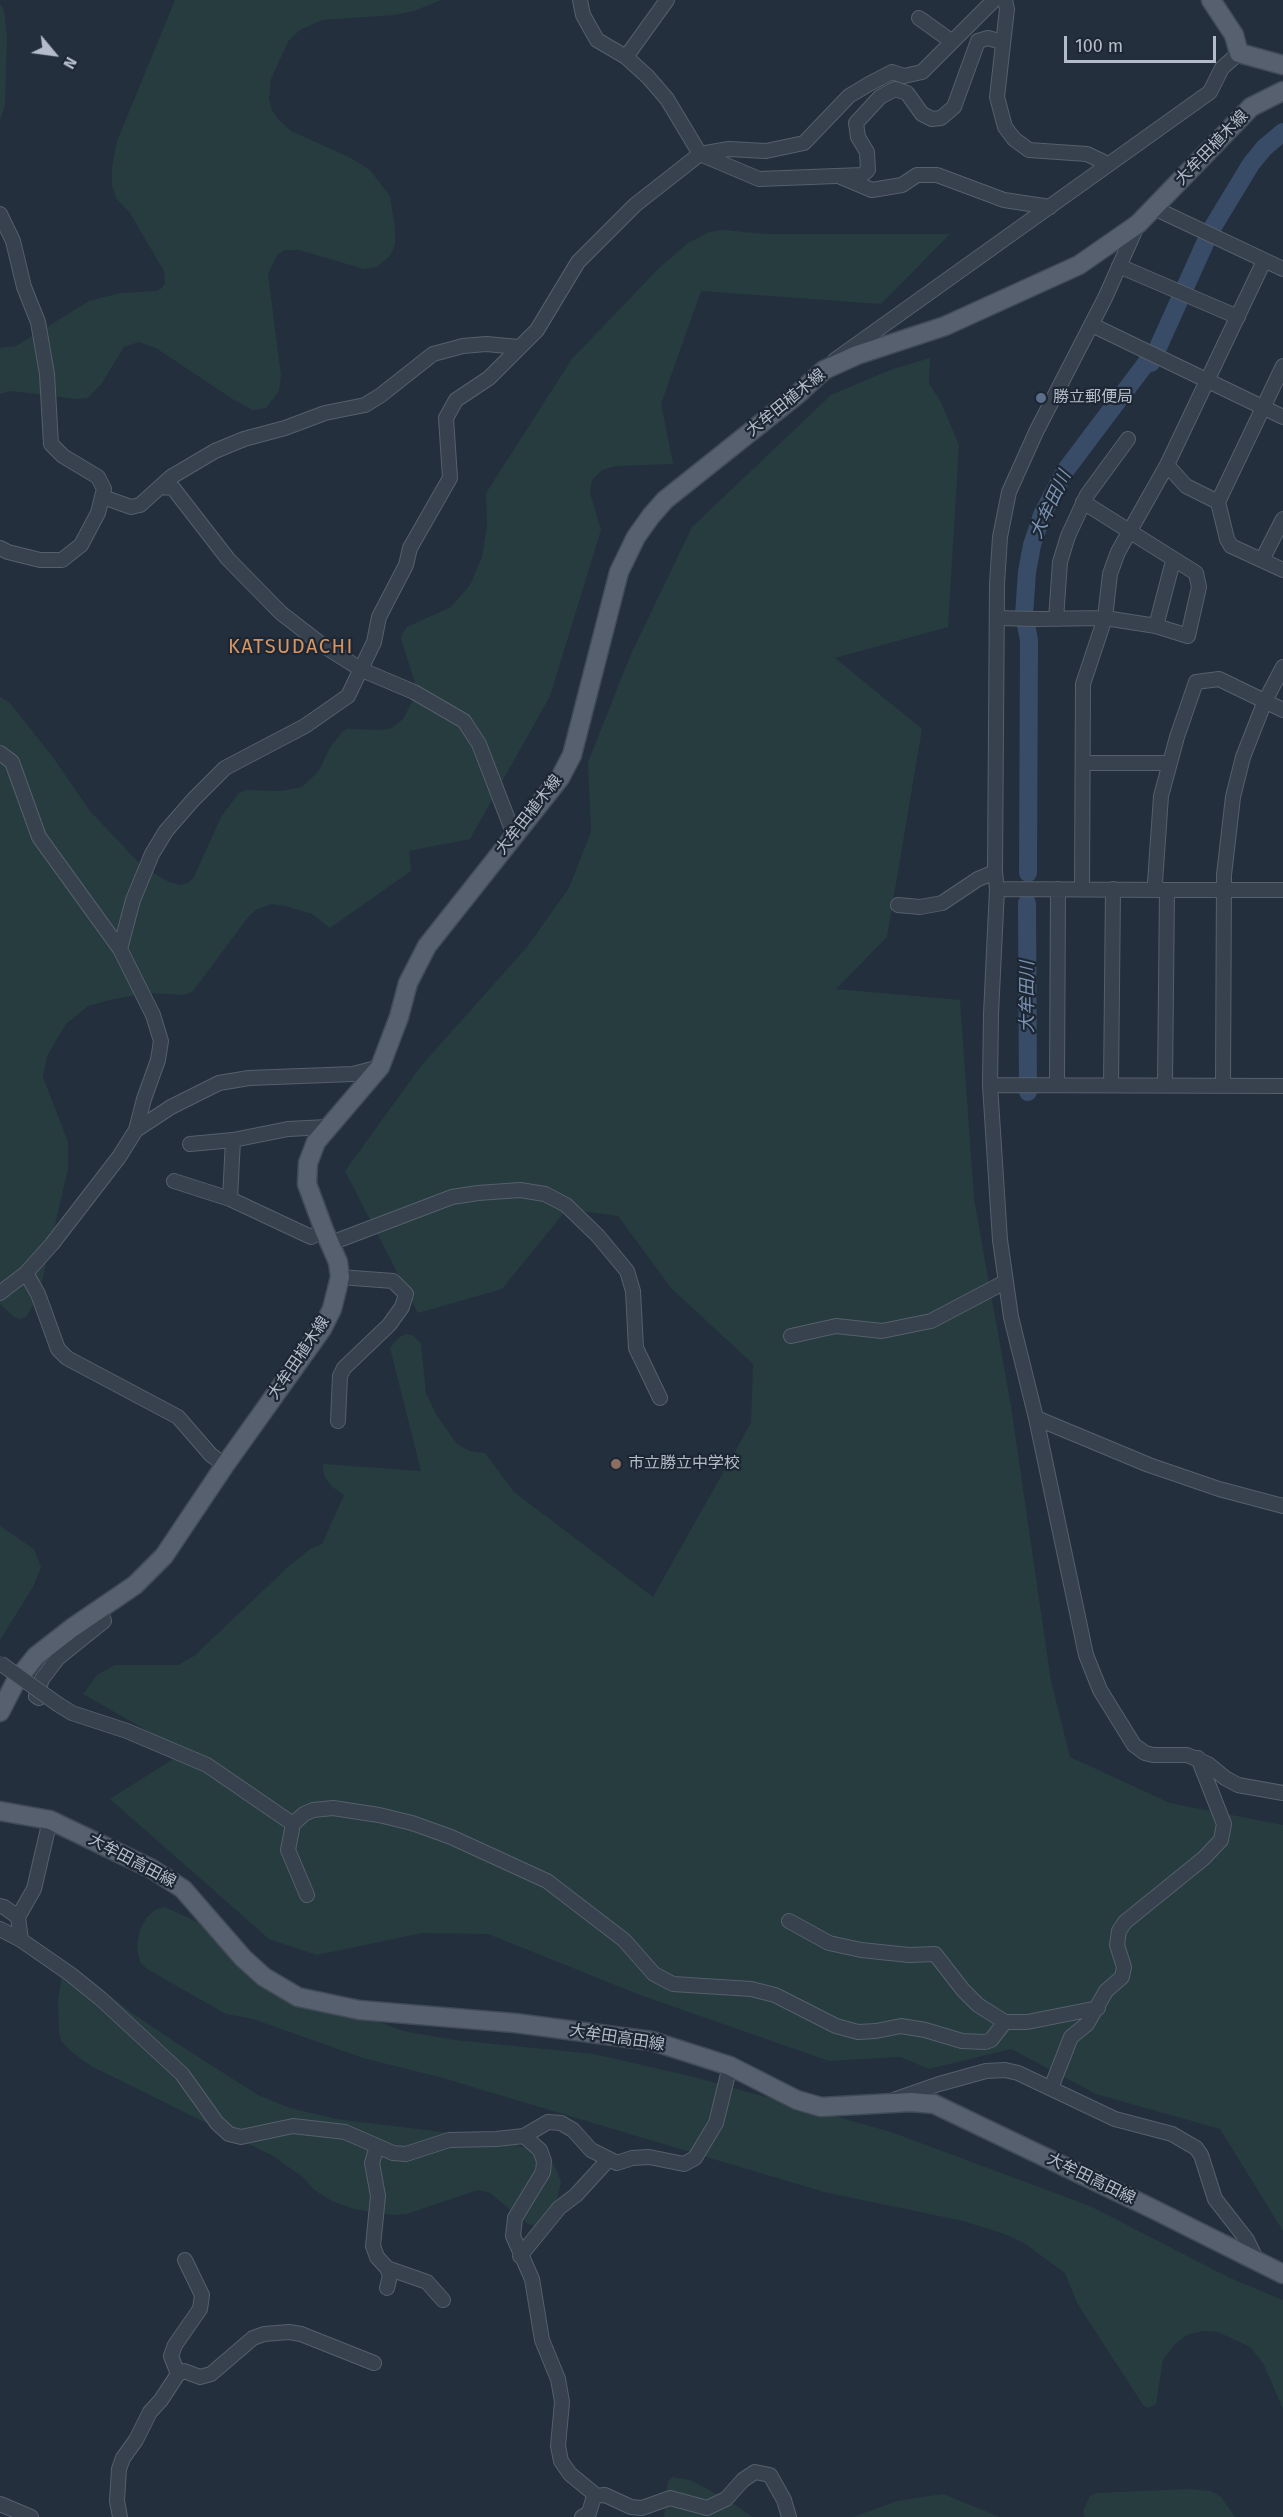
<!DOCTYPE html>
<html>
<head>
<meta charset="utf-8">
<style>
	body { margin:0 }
	#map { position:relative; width:1283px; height:2517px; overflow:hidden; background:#242f3e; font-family:"Fira Sans",sans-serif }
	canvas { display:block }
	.north { position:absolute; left:24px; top:24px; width:60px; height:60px; -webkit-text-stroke:4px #1d2633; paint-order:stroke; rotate:119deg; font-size:16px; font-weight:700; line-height:24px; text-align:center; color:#b4bcc9 }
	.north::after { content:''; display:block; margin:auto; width:21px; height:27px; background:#b4bcc9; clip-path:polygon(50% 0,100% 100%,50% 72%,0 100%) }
	.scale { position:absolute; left:1064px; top:36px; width:152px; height:27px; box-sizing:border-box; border:3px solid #b4bcc9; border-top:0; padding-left:8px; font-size:18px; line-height:21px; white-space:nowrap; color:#b4bcc9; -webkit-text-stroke:4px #1d2633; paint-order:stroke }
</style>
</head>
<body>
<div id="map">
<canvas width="1283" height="2517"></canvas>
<div class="north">N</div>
<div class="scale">100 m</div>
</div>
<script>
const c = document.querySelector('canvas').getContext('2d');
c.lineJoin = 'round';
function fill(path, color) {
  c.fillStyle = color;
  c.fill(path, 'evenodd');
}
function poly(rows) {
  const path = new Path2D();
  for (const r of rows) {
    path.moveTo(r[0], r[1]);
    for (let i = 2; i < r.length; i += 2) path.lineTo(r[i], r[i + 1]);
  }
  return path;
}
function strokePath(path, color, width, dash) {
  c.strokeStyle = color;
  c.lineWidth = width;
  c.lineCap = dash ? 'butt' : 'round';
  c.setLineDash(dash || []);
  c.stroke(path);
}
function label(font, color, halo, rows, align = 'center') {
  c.font = font + ' "Fira Sans","Noto Sans JP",sans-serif';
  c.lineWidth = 4.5;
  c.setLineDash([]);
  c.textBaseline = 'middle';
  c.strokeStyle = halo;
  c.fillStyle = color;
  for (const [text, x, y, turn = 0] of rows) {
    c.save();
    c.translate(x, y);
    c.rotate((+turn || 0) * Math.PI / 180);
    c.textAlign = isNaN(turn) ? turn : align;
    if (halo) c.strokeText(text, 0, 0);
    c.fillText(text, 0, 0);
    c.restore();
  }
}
fill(poly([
	[175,0,441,0,414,11,394,15,322,20,300,30,289,40,271,79,269,99,272,110,279,120,291,131,351,158,370,170,390,196,395,228,395,245,390,256,377,267,364,269,299,250,285,250,277,255,268,274,281,375,279,391,266,408,253,410,234,400,156,348,139,342,124,347,102,383,88,398,77,399,11,391,0,394,0,348,16,346,89,301,121,293,156,291,162,288,165,283,164,271,130,213,116,198,112,185,112,167,117,141],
	[0,4,4,10,7,39,5,105,0,121],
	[722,230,766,234,950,234,881,304,701,291,661,404,673,464,616,466,602,470,592,480,590,493,601,530,550,696,470,839,409,851,411,871,330,928,312,914,285,906,271,904,256,910,249,916,193,991,184,995,151,993,114,999,88,1006,66,1024,47,1056,43,1077,68,1142,68,1169,39,1294,27,1316,21,1319,14,1317,0,1304,0,697,10,703,52,756,90,811,142,866,169,882,180,885,188,883,194,877,221,817,238,794,246,790,281,791,302,787,319,771,329,749,342,732,347,729,381,730,392,728,403,719,412,702,415,683,401,639,402,634,407,627,451,607,470,585,482,557,487,526,486,493,572,359,658,269,688,243,709,232],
	[930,358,929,384,940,400,959,445,948,627,835,658,922,729,887,937,836,989,960,1000,974,1199,1011,1406,1051,1681,1070,1757,1170,1803,1283,1825,1283,2231,1220,2129,1096,2094,1011,2049,929,2069,900,2057,829,2061,640,1995,488,1934,422,1933,317,1955,269,1939,110,1799,184,1752,83,1694,97,1675,115,1665,178,1665,194,1656,289,1566,310,1549,322,1544,344,1495,331,1486,324,1475,323,1464,421,1471,390,1348,398,1338,406,1334,412,1335,421,1343,426,1393,436,1414,457,1444,470,1451,485,1453,514,1492,653,1597,751,1423,753,1364,671,1288,618,1216,567,1209,502,1289,418,1313,345,1171,421,1066,527,947,569,888,591,832,588,762,631,654,692,527,831,395,890,370],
	[0,1526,34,1549,41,1567,33,1587,0,1640],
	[165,1907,227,1936,267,1970,353,2012,403,2031,454,2040,594,2054,698,2078,891,2132,1090,2206,1230,2278,1283,2300,1283,2409,1263,2363,1250,2347,1218,2332,1203,2331,1187,2335,1174,2345,1163,2360,1156,2404,1148,2408,1143,2405,1077,2303,1065,2273,1024,2243,1005,2234,963,2221,824,2192,439,2077,363,2058,253,2019,226,2014,147,1969,140,1962,137,1948,140,1929,147,1917,155,1910],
	[71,1968,77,1969,132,2013,175,2042,258,2095,290,2108,336,2119,492,2138,536,2151,551,2159,561,2181,558,2196,550,2216,536,2226,528,2224,490,2193,478,2190,407,2214,392,2215,354,2209,332,2201,314,2190,304,2178,273,2156,91,2066,73,2053,62,2042,59,2033,58,2000,62,1974],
	[673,2477,690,2480,726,2499,753,2517,664,2517,668,2481],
	[1190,2489,1210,2491,1221,2497,1235,2517,1085,2517,1083,2511,1090,2496,1096,2493],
	[943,2494,1000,2517,853,2517,897,2501]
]), '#263c3f');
strokePath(poly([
	[1028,873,1029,640,1024,615,1027,572,1032,545,1042,515,1065,471,1147,362,1151,363,1211,230,1251,164,1264,148,1283,132],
	[1027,903,1028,1092]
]), '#394c67', 18);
const minor = poly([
	[580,0,583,15,597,40,626,57,648,77,667,99,700,154,729,149,766,151,804,143,849,96,869,84,892,72,904,76,922,72,994,0],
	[1005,0,1007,9,997,97,1005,127,1014,139,1029,150,1087,154,1108,164],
	[919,18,951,41],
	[626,57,667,0],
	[841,177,872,190,902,185,917,175,937,175,1004,200,1050,207],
	[1154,208,1283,269],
	[0,214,13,241,24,287,38,322,47,374,51,444,63,456,98,477,104,489,98,513,81,545,62,560,40,560,8,552,0,548],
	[1138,224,1105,298,1036,432,1009,492,1000,537,997,584,995,872,997,889,991,1014,990,1085,1000,1240,1011,1317,1036,1418,1086,1655,1100,1690,1134,1745,1145,1753,1153,1755,1187,1755,1208,1764,1225,1778,1238,1785,1283,1793],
	[1119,266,1238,317],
	[1092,325,1283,417],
	[835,360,1210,92,1222,68,1239,53],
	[1283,366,1218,502,1227,539,1231,546,1283,570],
	[1167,465,1186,486,1218,502],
	[160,487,173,488,228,559,281,613,321,644,362,670,414,692,464,721,479,744,514,835],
	[103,497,131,507,140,505,171,477,215,451,244,439,285,428,325,413,365,405,381,395,433,354,463,346,486,344,519,347],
	[1262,560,1283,519],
	[997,618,1035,619,1105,618,1156,626,1188,636,1199,587,1196,573,1083,502],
	[1056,619,1060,562,1068,536,1087,495,1128,439],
	[1156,626,1173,561],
	[0,753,12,762,39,837,120,949,153,1015,161,1041,158,1060,144,1099,136,1130,119,1157,52,1244,26,1273,0,1293],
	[1083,763,1169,763],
	[1082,888,1083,684,1105,618,1110,574,1118,552,1167,465,1264,261],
	[997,889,1167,890,1165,1085],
	[1158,889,1155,883,1161,796,1177,737,1196,682,1219,679,1283,710],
	[1167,890,1283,890],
	[898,905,920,907,942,903,978,879,995,872],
	[120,949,133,900,152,854,166,831,193,800,225,768,305,726,348,696,374,642,379,617,406,565,410,548,450,478,446,418,456,400,489,378,537,330,578,262,635,205,700,154,759,179,862,175,868,170,867,152,858,137,856,123,880,97,895,89,907,93,922,114,932,119,941,118,954,107,978,41,988,38,1002,42],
	[990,1085,1283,1086],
	[1057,1085,1058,889],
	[1111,1085,1113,889],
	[1223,1086,1224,875,1233,797,1243,757,1265,701,1283,667],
	[136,1130,171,1107,219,1083,249,1078,353,1074,380,1067],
	[190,1144,233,1140,288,1129,327,1127],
	[174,1181,230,1199,311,1237,324,1230],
	[230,1199,233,1140],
	[331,1243,452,1197,478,1193,520,1190,545,1194,566,1205,598,1236,627,1271,633,1291,636,1348,660,1398],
	[26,1273,38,1294,58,1349,67,1358,178,1417,211,1455,225,1465],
	[791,1336,836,1326,882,1331,931,1321,1005,1282],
	[1036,1418,1149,1465,1219,1489,1283,1506],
	[338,1421,340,1376,344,1368,389,1325,402,1307,406,1294,393,1281,340,1277],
	[39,1698,36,1696,42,1679,58,1658,104,1621,100,1609],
	[59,1705,72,1713,127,1731,207,1765,293,1824],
	[307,1895,288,1850,293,1824,304,1814,313,1810,333,1808,379,1815,412,1823,451,1837,547,1881,624,1940,654,1974,673,1984,751,1989,775,1995,836,2026,858,2032,876,2031,901,2026,925,2030,962,2041,985,2042,991,2040,1005,2022],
	[0,1906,4,1907,18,1917,21,1940],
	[18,1917,34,1889,50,1820],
	[789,1921,829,1943,861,1950,909,1955,935,1954,963,1990,978,2005,1005,2022,1027,2022,1098,2008],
	[0,1929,21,1940,70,1974,101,1999,182,2074,217,2123,229,2134,241,2137,293,2126,345,2132,393,2153,406,2154,449,2140,496,2139,524,2136,548,2122,561,2123,573,2130,591,2150,617,2163,632,2158,649,2157,684,2164,695,2158,716,2123,730,2066],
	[1051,2088,1071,2037,1087,2024,1106,1991,1122,1977,1124,1967,1117,1945,1119,1931,1125,1922,1204,1858,1221,1840,1224,1824,1198,1758],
	[896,2099,939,2084,986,2071,1005,2070,1018,2073,1115,2119,1172,2134,1196,2148,1201,2155,1215,2199,1247,2240,1257,2261],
	[524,2136,540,2150,544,2161,543,2172,515,2218,513,2236,532,2279,542,2340,558,2379,562,2402,558,2446,561,2461,570,2474,592,2492,594,2496,589,2513,582,2517],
	[377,2146,372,2163,378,2196,373,2246,377,2257,387,2268,390,2276,387,2288],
	[520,2256,559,2208,576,2195,608,2160],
	[387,2268,427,2282,443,2300],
	[178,2374,184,2371,200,2377,211,2374,253,2338,264,2334,289,2332,301,2334,374,2363],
	[594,2496,605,2495,631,2507,642,2508,670,2498,707,2508,726,2499,743,2480,755,2472,770,2475,784,2500,789,2517],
	[0,2504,31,2517],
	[120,2517,117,2501,119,2469,123,2458,136,2440,150,2412,161,2400,178,2374,171,2356,175,2345,200,2309,202,2295,185,2260]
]);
const major = poly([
	[1211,0,1234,35,1239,53,1283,65],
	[0,1712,16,1681,36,1656,72,1628,135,1585,164,1556,225,1465,322,1329,332,1309,340,1277,338,1262,324,1230,307,1184,308,1163,316,1142,380,1067,399,1017,408,983,427,946,560,778,572,755,619,572,636,537,651,516,665,500,798,394,824,370,857,355,945,326,1079,265,1138,224,1251,107,1283,91],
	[0,1811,50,1820,152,1869,183,1889,243,1958,264,1977,298,1997,359,2010,515,2023,652,2041,730,2066,797,2100,821,2107,911,2102,934,2104,1149,2207,1283,2274]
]);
strokePath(minor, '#565f6c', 16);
strokePath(major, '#414a57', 21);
strokePath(minor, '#38414e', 14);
strokePath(major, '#56606e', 18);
const minorBridge = poly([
	[0,1663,59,1705]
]);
strokePath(minorBridge, '#565f6c', 16, []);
strokePath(minorBridge, '#38414e', 14);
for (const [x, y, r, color] of [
	[1041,398,6,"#5c6f8a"],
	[616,1464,6,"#8d6e63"]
]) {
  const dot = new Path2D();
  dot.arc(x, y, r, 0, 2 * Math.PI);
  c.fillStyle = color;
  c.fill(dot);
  strokePath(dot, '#1d2633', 2);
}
label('16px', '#b4bcc9', '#1d2633', [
	["大牟田植木線",1212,148,-46],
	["大牟田植木線",786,403,-39],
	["大牟田植木線",529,815,-52],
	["大牟田植木線",299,1358,-56],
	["大牟田高田線",132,1861,28],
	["大牟田高田線",617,2038,9],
	["大牟田高田線",1091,2179,26]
]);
label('16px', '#b4bcc9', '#1d2633', [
	["勝立郵便局",1053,398],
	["市立勝立中学校",628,1464]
], 'left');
label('italic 18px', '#7c92b1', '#1d2633', [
	["大牟田川",1051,505,-65],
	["大牟田川",1028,997,-90]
]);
c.letterSpacing = '1.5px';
label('20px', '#d59563', '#1d2633', [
	["KATSUDACHI",291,647]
]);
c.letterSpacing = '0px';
</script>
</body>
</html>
